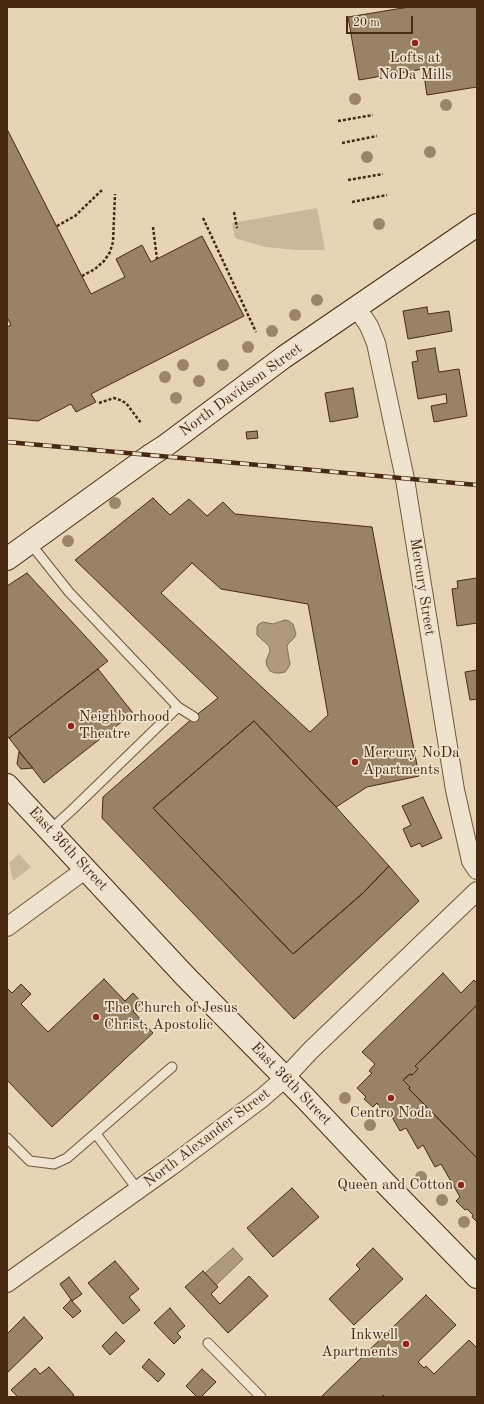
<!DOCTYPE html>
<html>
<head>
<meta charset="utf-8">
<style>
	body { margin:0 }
	#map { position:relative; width:484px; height:1404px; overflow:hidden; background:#e6d4b5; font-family:"Old Standard TT",serif }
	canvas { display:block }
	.frame { position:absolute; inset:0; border:8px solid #482912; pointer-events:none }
	.scale { position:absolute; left:346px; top:16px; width:67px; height:18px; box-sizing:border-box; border:2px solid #482912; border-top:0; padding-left:5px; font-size:12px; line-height:14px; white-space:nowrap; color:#482912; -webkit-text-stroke:3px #efe3cf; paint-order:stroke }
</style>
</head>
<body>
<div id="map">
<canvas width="484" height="1404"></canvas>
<div class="frame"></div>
<div class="scale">20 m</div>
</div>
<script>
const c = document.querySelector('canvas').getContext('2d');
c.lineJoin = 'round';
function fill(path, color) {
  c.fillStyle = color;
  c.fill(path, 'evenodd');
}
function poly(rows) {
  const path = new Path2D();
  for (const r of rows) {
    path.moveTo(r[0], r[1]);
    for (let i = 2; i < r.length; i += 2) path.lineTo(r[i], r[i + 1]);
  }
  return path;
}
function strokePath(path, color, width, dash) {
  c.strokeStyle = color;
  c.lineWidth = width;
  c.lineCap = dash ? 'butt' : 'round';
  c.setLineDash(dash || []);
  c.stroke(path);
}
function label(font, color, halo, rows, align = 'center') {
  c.font = font + ' "Old Standard TT",serif';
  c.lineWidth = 3.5;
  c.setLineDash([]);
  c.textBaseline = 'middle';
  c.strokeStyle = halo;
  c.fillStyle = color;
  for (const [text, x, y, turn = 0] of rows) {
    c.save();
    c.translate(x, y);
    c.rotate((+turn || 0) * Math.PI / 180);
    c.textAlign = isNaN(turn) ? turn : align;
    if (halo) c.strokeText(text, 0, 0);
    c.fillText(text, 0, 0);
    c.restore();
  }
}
fill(poly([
	[317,208,325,250,298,250,265,247,235,238,232,223],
	[19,854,31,867,13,881,9,863]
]), '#cbb799');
const water = poly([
	[285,620,289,621,293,624,296,634,294,638,288,644,287,647,290,664,288,668,285,672,280,673,275,673,270,671,267,666,266,661,270,651,269,646,257,635,257,627,259,624,263,622,273,624,285,620],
	[233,1248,243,1259,216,1285,205,1273,233,1248]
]);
fill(water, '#b09a7e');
strokePath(water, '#866d53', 1);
const building = poly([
	[409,7,477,7,477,87,427,95,423,69,359,80,348,17,409,7],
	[7,129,91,294,125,277,116,259,142,245,151,262,202,236,244,316,91,394,96,402,76,412,71,404,38,421,7,418,7,327,11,325,7,317,7,129],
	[427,307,428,314,449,311,452,331,408,339,403,311,427,307],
	[435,348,439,372,459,369,467,416,434,422,431,406,447,403,446,394,418,399,412,362,418,361,416,351,435,348],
	[353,388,358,417,330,422,325,393,353,388],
	[257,431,258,438,247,439,246,432,257,431],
	[153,498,170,515,189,499,207,516,223,502,235,514,372,527,419,776,367,787,336,807,254,721,153,808,293,954,363,893,389,866,419,901,294,1019,102,818,103,797,194,717,218,698,75,560,153,498],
	[192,563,221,589,308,604,328,715,310,732,161,593,192,563],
	[27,573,108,661,9,738,7,736,7,586,27,573],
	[477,578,477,623,457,626,452,589,458,588,457,581,477,578],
	[98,669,133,713,44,783,9,738,98,669],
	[477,670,477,699,470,700,465,672,477,670],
	[254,721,336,807,389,866,363,893,293,954,153,808,254,721],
	[19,752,33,768,21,769,17,764,19,752],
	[423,797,442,838,422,847,420,843,411,847,403,829,411,825,402,806,423,797],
	[443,973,461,993,474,980,477,983,477,1008,476,1006,415,1066,418,1069,412,1075,410,1074,403,1080,410,1087,409,1089,477,1158,477,1222,472,1217,473,1215,467,1209,465,1210,456,1201,460,1197,441,1164,435,1167,423,1145,418,1149,406,1128,400,1131,388,1110,383,1113,377,1103,373,1107,364,1099,366,1097,357,1088,372,1073,369,1071,375,1064,362,1052,443,973],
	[104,979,125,1001,133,993,142,1003,133,1011,153,1033,52,1127,7,1080,7,988,12,993,21,984,31,994,21,1004,48,1032,104,979],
	[476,1006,477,1008,477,1158,409,1089,410,1087,403,1080,410,1074,412,1075,418,1069,415,1066,476,1006],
	[292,1188,319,1217,273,1257,247,1228,292,1188],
	[373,1248,403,1279,354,1325,329,1299,360,1269,356,1265,373,1248],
	[115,1261,139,1289,129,1297,140,1310,123,1324,88,1283,115,1261],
	[203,1271,218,1287,211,1294,220,1304,249,1276,268,1296,228,1333,185,1287,203,1271],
	[69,1277,82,1294,72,1301,60,1284,69,1277],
	[426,1295,456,1325,418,1362,424,1368,426,1366,434,1374,469,1340,477,1348,477,1397,385,1397,383,1395,382,1397,321,1397,426,1295],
	[71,1300,81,1311,73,1318,63,1308,71,1300],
	[170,1308,185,1326,177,1333,181,1337,174,1344,154,1323,170,1308],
	[24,1317,43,1338,7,1373,7,1334,24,1317],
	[116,1332,125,1341,110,1355,102,1346,116,1332],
	[149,1359,165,1374,158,1382,142,1367,149,1359],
	[49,1367,74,1395,71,1397,18,1397,11,1390,35,1368,40,1374,49,1367],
	[202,1369,216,1382,201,1397,197,1397,186,1386,202,1369]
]);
fill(building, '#9a8267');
strokePath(building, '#482912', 1);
const lane = poly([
	[30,543,69,592,178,707,194,717],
	[50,830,73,809,178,707],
	[96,1134,138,1190],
	[7,1138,30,1161,54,1164,67,1158,172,1067],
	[208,1343,261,1397]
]);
const street = poly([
	[357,308,369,326,376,343,405,479,455,790,471,861,477,870],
	[7,927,86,869],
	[7,1283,170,1167,262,1098,285,1078,310,1051,477,891]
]);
const secondary = poly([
	[7,559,151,455,165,446,284,357,477,225],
	[7,785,185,976,305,1098,385,1183,477,1277]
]);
strokePath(lane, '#70543b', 11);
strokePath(street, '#70543b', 20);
strokePath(secondary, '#482912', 24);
strokePath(poly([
	[338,121,373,115],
	[342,143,377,136],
	[348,180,383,174],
	[352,202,387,195],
	[234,212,237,228],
	[203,218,256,332],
	[57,226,75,216,102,190],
	[153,227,157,259],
	[82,276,95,269,104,261,110,252,113,242,115,194],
	[99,403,114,398,120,400,126,403,141,423]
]), '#482912', 2.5, [3, 2]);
strokePath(lane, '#efe3cf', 9);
strokePath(street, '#efe3cf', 18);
strokePath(secondary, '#efe3cf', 22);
const rail = poly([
	[7,442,477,485]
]);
strokePath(rail, '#482912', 4.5);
strokePath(rail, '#efe3cf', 3, [9]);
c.fillStyle = '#9d856a';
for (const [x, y] of [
	[355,99],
	[446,105],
	[430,152],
	[367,157],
	[379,224],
	[317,300],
	[295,315],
	[272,331],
	[248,347],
	[183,365],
	[223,365],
	[165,377],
	[199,381],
	[176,398],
	[115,503],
	[68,541],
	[345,1098],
	[370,1125],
	[421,1177],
	[442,1200],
	[464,1222]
]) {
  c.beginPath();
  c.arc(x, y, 6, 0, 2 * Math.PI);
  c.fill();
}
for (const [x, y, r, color] of [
	[415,43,4,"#8f2418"],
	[71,726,4,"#8f2418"],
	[355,762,4,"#8f2418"],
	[96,1017,4,"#8f2418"],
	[391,1098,4,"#8f2418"],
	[461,1185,4,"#8f2418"],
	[406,1344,4,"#8f2418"]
]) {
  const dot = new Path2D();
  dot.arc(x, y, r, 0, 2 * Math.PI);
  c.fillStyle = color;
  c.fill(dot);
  strokePath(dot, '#efe3cf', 1.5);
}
label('15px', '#482912', '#efe3cf', [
	["Lofts at",415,58,"center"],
	["NoDa Mills",415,75,"center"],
	["Neighborhood",79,717],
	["Theatre",79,734],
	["Mercury NoDa",363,753],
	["Apartments",363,770],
	["The Church of Jesus",104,1008],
	["Christ, Apostolic",104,1025],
	["Centro Noda",391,1113,"center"],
	["Queen and Cotton",453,1185,"right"],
	["Inkwell",398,1335,"right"],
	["Apartments",398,1352,"right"]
], 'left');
label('15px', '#482912', '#efe3cf', [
	["North Davidson Street",241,390,-36],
	["Mercury Street",422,587,81],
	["East 36th Street",68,849,47],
	["East 36th Street",291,1084,46],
	["North Alexander Street",207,1138,-37]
]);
</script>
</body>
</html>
